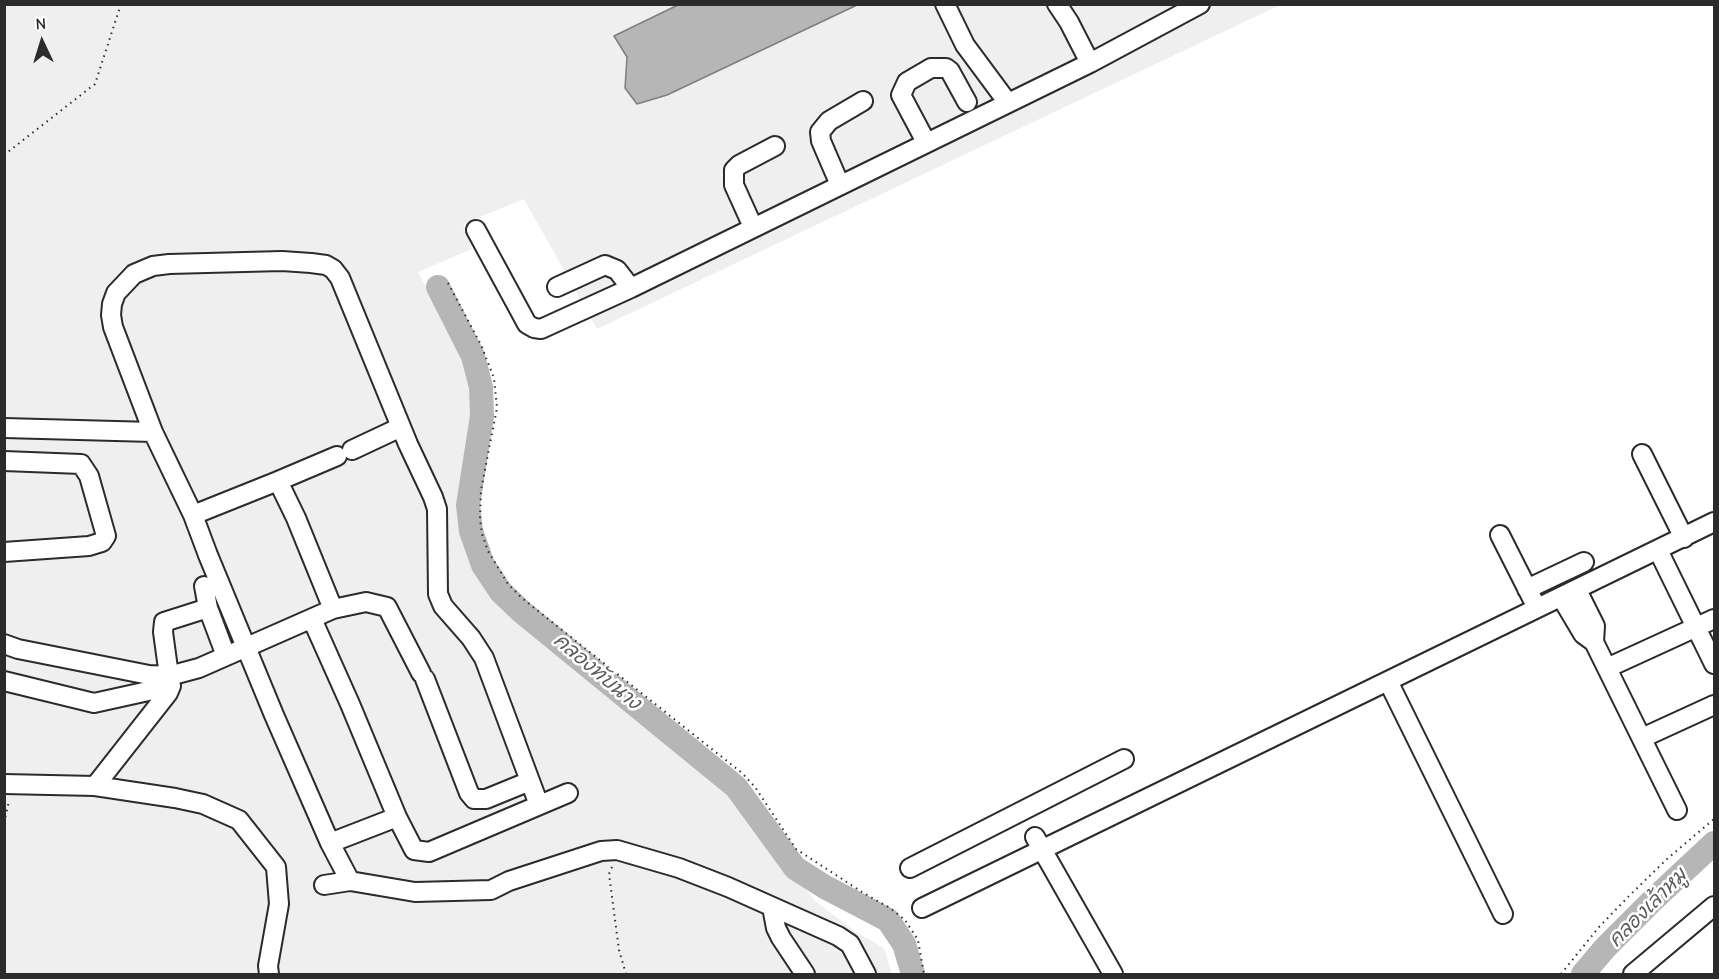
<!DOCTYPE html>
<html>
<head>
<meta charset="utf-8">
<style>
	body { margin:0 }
	#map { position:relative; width:1719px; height:979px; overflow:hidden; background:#fff; font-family:"Comic Neue",sans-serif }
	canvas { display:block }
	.frame { position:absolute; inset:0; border:6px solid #2b2b2b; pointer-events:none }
	.north { position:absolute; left:12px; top:12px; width:60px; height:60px; -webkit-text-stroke:4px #fff; paint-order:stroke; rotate:356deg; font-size:16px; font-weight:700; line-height:24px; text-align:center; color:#2b2b2b }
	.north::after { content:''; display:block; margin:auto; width:21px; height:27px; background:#2b2b2b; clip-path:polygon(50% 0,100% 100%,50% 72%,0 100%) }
</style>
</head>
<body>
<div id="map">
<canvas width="1719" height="979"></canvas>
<div class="frame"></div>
<div class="north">N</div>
</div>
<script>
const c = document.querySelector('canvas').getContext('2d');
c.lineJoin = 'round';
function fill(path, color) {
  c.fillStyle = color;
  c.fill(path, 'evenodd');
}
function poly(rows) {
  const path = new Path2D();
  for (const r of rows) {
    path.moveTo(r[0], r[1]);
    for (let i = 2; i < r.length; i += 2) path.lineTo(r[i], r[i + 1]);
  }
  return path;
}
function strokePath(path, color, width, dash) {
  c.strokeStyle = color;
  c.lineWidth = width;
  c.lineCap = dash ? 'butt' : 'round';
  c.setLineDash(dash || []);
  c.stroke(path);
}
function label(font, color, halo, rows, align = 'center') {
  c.font = font + ' "Comic Neue","Playpen Sans Thai",sans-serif';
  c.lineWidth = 5;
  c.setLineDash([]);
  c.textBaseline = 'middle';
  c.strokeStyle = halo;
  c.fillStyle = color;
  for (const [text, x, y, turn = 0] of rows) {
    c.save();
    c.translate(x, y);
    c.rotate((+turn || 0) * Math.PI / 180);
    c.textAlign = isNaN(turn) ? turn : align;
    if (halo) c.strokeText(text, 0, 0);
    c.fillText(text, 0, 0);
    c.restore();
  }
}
fill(poly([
	[5,5,1280,5,597,329,524,199,463,224,472,249,418,272,469,366,474,388,465,526,472,557,618,702,749,810,815,901,856,932,884,948,892,974,5,974]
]), '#efefef');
const water = poly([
	[680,4,857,4,857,5,667,95,637,104,625,88,627,57,614,36,680,4]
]);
fill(water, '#b6b6b6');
strokePath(water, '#7e7e7e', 1.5);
strokePath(poly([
	[438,287,473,356,481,387,482,416,468,505,471,531,483,565,501,592,522,612,736,787,795,868,825,887,888,920,904,944,913,974],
	[1583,974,1605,948,1653,900,1714,843]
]), '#b6b6b6', 24);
const minor = poly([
	[945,4,965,45,1008,103],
	[1057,4,1069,22,1090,63],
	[926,142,901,95,907,82,931,68,946,68,950,71,967,102],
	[840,185,821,141,820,132,829,121,863,101],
	[753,227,734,185,734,170,739,165,775,146],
	[476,230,527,324,534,328,541,329,631,288,1090,63,1200,4],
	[557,287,605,265,617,270,631,288],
	[4,428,153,432,193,515,208,555,274,715,330,843,350,881],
	[153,432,113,327,111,315,112,304,116,293,134,274,153,266,169,264,282,261,311,263,326,265,333,269,340,278,408,444,433,497,437,509,438,594,443,606,471,638,484,658,539,805],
	[352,450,401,427],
	[1642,454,1684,538],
	[4,461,81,464,89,476,106,536,102,542,89,546,4,552],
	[278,481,337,456],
	[193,515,278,481,296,518,333,609,366,602,387,607,421,673],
	[1500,535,1537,608],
	[1658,550,1714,664],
	[204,586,208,608,226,656],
	[1527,589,1584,562],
	[1577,590,1595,626,1594,642],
	[1561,597,1583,634,1594,642,1677,810],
	[312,619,350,704,397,817,330,843],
	[4,644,18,649,149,675,169,676,163,632,164,622,208,608],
	[1607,668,1714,619],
	[425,679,469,793,474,799,486,799,530,781],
	[4,681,94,703,171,686],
	[1388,681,1503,914],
	[1642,738,1714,705],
	[4,784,95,786,175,798,203,804,239,820,276,867,279,904,268,966,269,974],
	[95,786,168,693,171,686,169,676,199,668,333,609],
	[397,817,414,850,429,852,568,793],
	[1035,837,1113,974],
	[910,868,1124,759],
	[324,885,350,881,415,892,491,890,509,881,601,851,617,850,679,868,728,887,838,936,850,944,866,974],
	[772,907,776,928,781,938,805,974],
	[922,908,1714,522],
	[1633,974,1714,906]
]);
strokePath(minor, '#2b2b2b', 22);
strokePath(poly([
	[4,155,95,84,121,4],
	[448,283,481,345,494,378,497,408,481,490,480,519,482,534,488,551,508,584,523,599,742,773,755,787,796,849,862,892,890,908,905,920,918,940,924,974],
	[4,823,9,801],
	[612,867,609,874,619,950,626,974],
	[1561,974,1599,927,1630,895,1667,859,1714,819]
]), '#2b2b2b', 2, [1.5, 4.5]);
strokePath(minor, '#fff', 18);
label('italic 20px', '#5c5c5c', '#fff', [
	["คลองทับนาง",597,672,40],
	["คลองเล้าหมู",1648,908,-45]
]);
</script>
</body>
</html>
